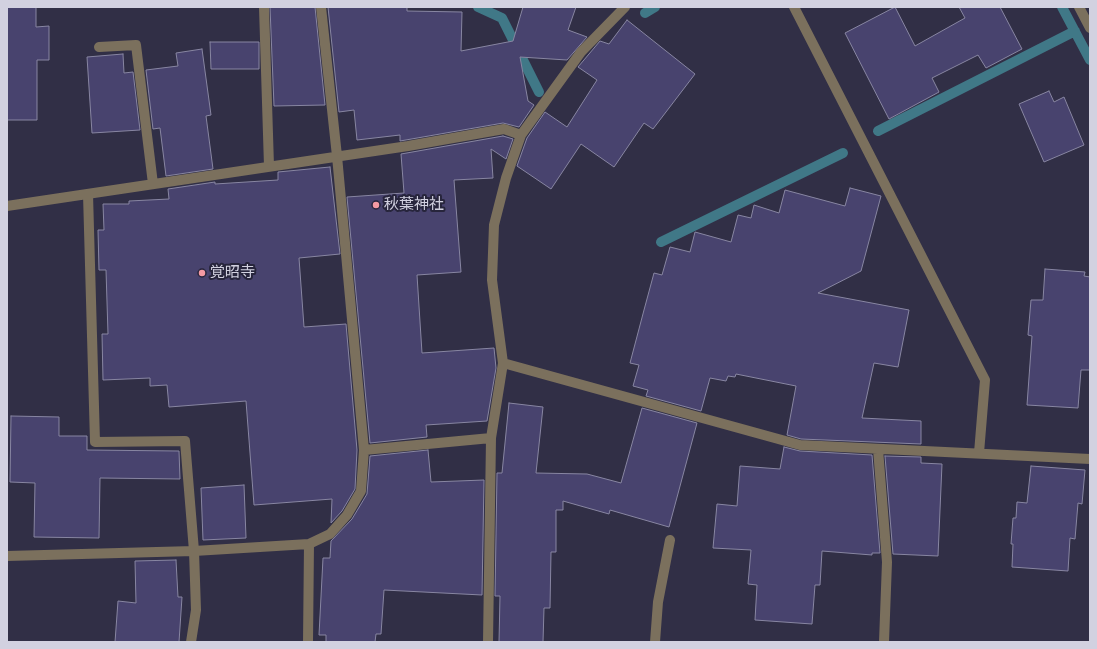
<!DOCTYPE html>
<html>
<head>
<meta charset="utf-8">
<style>
	body { margin:0 }
	#map { position:relative; width:1097px; height:649px; overflow:hidden; background:#312f46; font-family:"PT Sans Narrow",sans-serif }
	canvas { display:block }
	.frame { position:absolute; inset:0; border:8px solid #d2d1e0; pointer-events:none }
</style>
</head>
<body>
<div id="map">
<canvas width="1097" height="649"></canvas>
<div class="frame"></div>
</div>
<script>
const c = document.querySelector('canvas').getContext('2d');
c.lineJoin = 'round';
function poly(rows) {
  const path = new Path2D();
  for (const r of rows) {
    path.moveTo(r[0], r[1]);
    for (let i = 2; i < r.length; i += 2) path.lineTo(r[i], r[i + 1]);
  }
  return path;
}
function strokePath(path, color, width, dash) {
  c.strokeStyle = color;
  c.lineWidth = width;
  c.lineCap = dash ? 'butt' : 'round';
  c.setLineDash(dash || []);
  c.stroke(path);
}
function fill(path, color) {
  c.fillStyle = color;
  c.fill(path, 'evenodd');
}
function label(font, color, halo, rows, align = 'center') {
  c.font = font + ' "PT Sans Narrow","Noto Sans JP",sans-serif';
  c.lineWidth = 4;
  c.setLineDash([]);
  c.textBaseline = 'middle';
  c.strokeStyle = halo;
  c.fillStyle = color;
  for (const [text, x, y, turn = 0] of rows) {
    c.save();
    c.translate(x, y);
    c.rotate((+turn || 0) * Math.PI / 180);
    c.textAlign = isNaN(turn) ? turn : align;
    if (halo) c.strokeText(text, 0, 0);
    c.fillText(text, 0, 0);
    c.restore();
  }
}
strokePath(poly([
	[478,7,502,18,539,92],
	[1062,7,1090,60],
	[645,13,655,7],
	[878,131,1075,31],
	[661,242,843,153]
]), '#407887', 10);
const building = poly([
	[7,7,36,7,36,27,49,26,49,60,37,60,37,120,7,120,7,7],
	[270,7,315,7,325,105,274,106,270,7],
	[328,7,407,7,407,11,462,12,461,51,513,41,523,7,576,7,568,30,587,37,567,60,520,57,528,101,534,105,519,127,503,123,400,141,400,135,357,140,354,110,339,112,328,7],
	[895,7,915,46,965,18,959,7,1000,7,1022,49,986,68,978,55,932,78,939,92,889,119,845,33,895,7],
	[627,20,695,74,653,129,644,123,614,167,581,144,551,189,517,166,527,138,545,112,567,127,597,80,578,67,600,41,609,44,627,20],
	[210,42,259,42,259,69,211,69,210,42],
	[202,49,211,115,206,116,213,169,166,176,160,128,153,129,146,70,178,66,176,53,202,49],
	[123,54,124,73,133,72,140,130,92,133,87,57,123,54],
	[1049,91,1054,102,1064,97,1084,145,1044,162,1019,104,1049,91],
	[503,136,513,139,506,159,491,149,493,178,454,180,461,272,417,275,422,353,494,348,496,368,487,421,426,425,427,437,370,443,347,197,404,193,401,154,503,136],
	[330,167,340,254,299,258,304,327,346,324,357,450,355,489,342,511,331,523,332,499,254,505,246,401,169,407,167,385,150,386,150,378,103,380,102,334,108,334,106,270,99,270,98,230,104,230,103,204,129,204,129,201,169,199,168,189,215,182,215,184,278,180,278,172,330,167],
	[850,188,881,196,861,271,818,293,909,310,898,367,874,363,862,418,921,421,921,444,801,439,787,435,796,386,736,374,735,377,728,376,726,381,710,378,701,411,646,396,648,390,633,386,639,365,630,363,644,310,654,273,662,275,670,247,690,252,695,232,731,242,738,215,751,218,754,205,779,213,785,190,845,206,850,188],
	[1045,269,1085,272,1084,276,1090,277,1090,370,1081,370,1078,408,1027,405,1032,336,1028,335,1031,300,1043,300,1045,269],
	[509,403,543,407,536,473,587,474,621,483,642,408,697,423,669,527,610,510,609,514,563,501,563,510,556,510,556,552,551,552,550,608,544,608,543,642,499,642,500,596,495,596,497,473,502,473,509,403],
	[11,416,59,417,59,436,87,436,87,450,179,451,180,479,100,478,99,538,34,537,35,483,10,482,11,416],
	[784,447,800,451,872,455,880,553,872,553,872,555,822,551,820,585,815,585,812,624,755,620,757,585,748,584,751,550,713,548,717,504,737,506,740,466,780,469,784,447],
	[428,450,431,482,484,480,482,595,384,590,381,634,376,634,375,642,326,642,326,635,319,635,323,558,330,558,331,541,352,519,367,494,370,456,428,450],
	[885,456,921,457,921,463,942,464,938,556,893,554,885,456],
	[1031,466,1085,470,1082,504,1078,503,1075,539,1070,538,1068,571,1012,567,1013,544,1011,544,1013,518,1016,518,1017,502,1027,503,1031,466],
	[244,485,246,538,203,540,201,488,244,485],
	[176,560,178,597,182,597,179,642,115,642,118,601,136,603,135,561,176,560]
]);
fill(building, '#48436e');
strokePath(building, '#8886a2', 1);
strokePath(poly([
	[264,7,269,166],
	[794,7,985,380,979,453],
	[1079,7,1090,28],
	[99,47,136,45,153,184],
	[88,194,95,442,185,441,194,551,196,610,191,642],
	[7,206,408,146,504,129,521,135],
	[503,363,800,445,1090,459],
	[878,449,887,562,884,642],
	[364,450,491,438],
	[7,556,194,551,309,544,330,534,347,515,361,491,364,450,337,156,321,7],
	[308,642,309,544],
	[488,642,491,438,503,363,492,280,494,225,506,178,521,135,581,52,625,7],
	[655,642,658,602,670,540]
]), '#7b705d', 10);
for (const [x, y, r, color] of [
	[376,205,4,"#f49aa3"],
	[202,273,4,"#f49aa3"]
]) {
  const dot = new Path2D();
  dot.arc(x, y, r, 0, 2 * Math.PI);
  c.fillStyle = color;
  c.fill(dot);
  strokePath(dot, '#27253c', 1.5);
}
label('15px', '#d2d1e0', '#27253c', [
	["秋葉神社",384,205],
	["覚昭寺",210,273]
], 'left');
</script>
</body>
</html>
